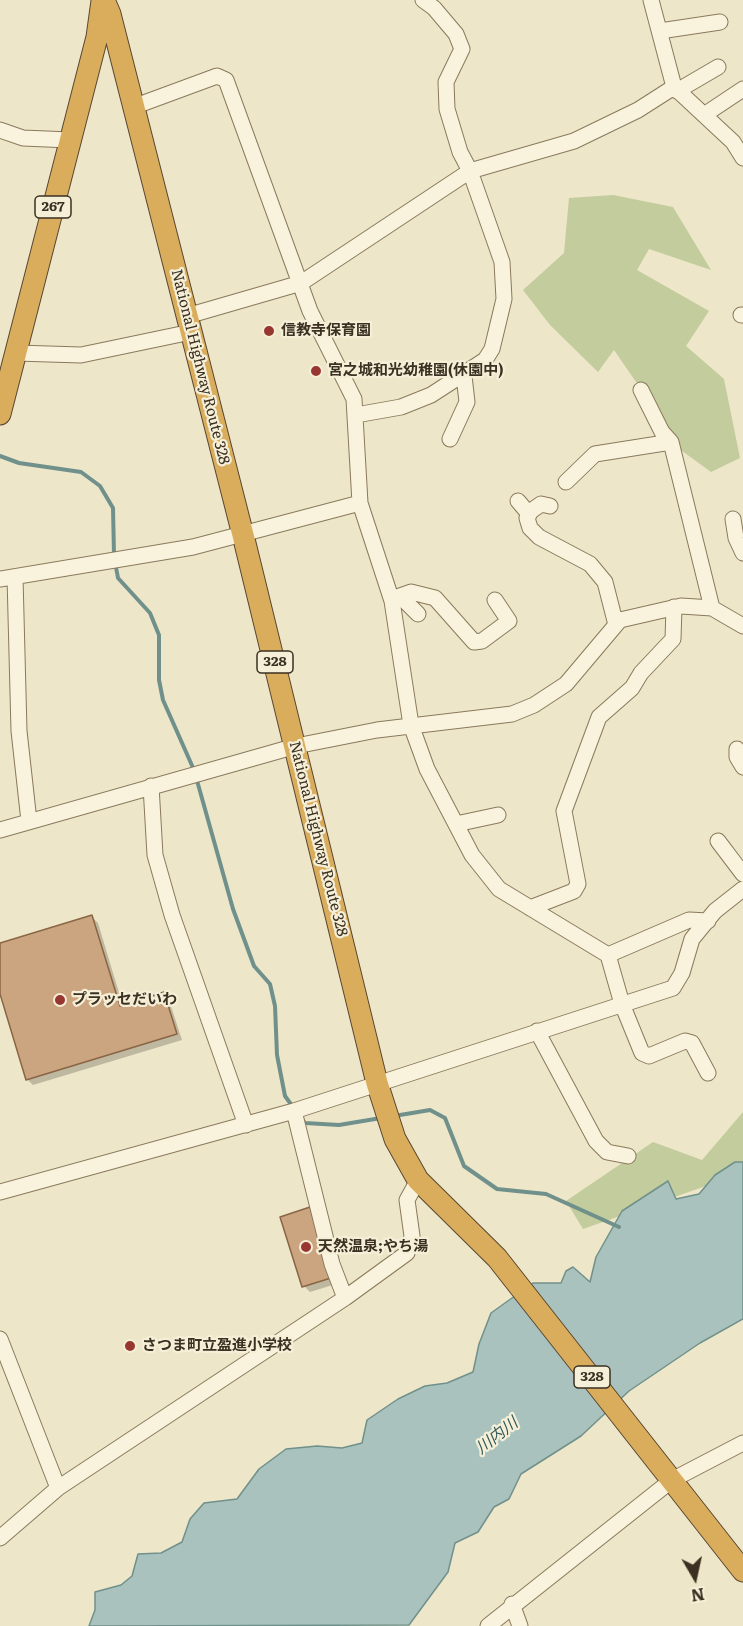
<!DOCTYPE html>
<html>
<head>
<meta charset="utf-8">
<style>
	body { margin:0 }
	#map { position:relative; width:743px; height:1626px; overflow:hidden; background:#eee6c9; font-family:Literata,serif }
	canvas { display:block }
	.north { position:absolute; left:665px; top:1548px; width:60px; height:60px; -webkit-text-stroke:4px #f5efd8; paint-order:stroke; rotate:171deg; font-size:16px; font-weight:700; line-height:24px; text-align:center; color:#3b3021 }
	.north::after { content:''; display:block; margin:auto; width:21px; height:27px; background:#3b3021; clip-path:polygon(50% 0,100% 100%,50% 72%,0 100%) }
</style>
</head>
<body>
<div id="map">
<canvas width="743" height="1626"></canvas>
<div class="north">N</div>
</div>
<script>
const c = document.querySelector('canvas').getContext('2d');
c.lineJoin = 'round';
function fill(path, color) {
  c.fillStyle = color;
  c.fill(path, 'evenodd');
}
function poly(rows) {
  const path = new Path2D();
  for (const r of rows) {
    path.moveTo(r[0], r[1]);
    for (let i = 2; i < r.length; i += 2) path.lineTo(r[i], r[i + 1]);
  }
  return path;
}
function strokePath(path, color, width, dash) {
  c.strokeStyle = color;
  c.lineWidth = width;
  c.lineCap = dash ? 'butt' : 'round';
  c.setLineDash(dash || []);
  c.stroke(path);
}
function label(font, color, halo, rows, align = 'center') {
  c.font = font + ' Literata,"Noto Sans JP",serif';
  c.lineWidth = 4.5;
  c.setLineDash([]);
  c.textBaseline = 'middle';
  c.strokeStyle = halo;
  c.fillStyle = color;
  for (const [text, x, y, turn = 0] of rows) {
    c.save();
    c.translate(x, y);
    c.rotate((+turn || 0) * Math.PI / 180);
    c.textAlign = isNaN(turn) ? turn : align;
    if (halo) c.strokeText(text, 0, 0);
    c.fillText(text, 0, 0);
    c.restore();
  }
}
fill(poly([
	[613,195,673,207,711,270,649,249,637,270,709,311,686,346,724,379,740,458,711,472,663,437,645,395,614,350,598,372,550,325,523,290,564,253,569,198],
	[743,1112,743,1173,583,1229,566,1201,653,1142,702,1160]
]), '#c3cc9c');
const water = poly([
	[735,1162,743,1162,743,1319,700,1343,629,1391,581,1436,521,1474,509,1499,494,1507,478,1532,455,1543,448,1572,409,1625,89,1626,95,1610,95,1592,121,1585,132,1576,138,1554,161,1553,182,1542,190,1519,204,1503,237,1499,259,1469,286,1449,317,1446,342,1448,362,1443,367,1420,398,1399,425,1386,447,1383,473,1372,479,1344,491,1313,533,1283,561,1283,566,1271,573,1267,590,1282,596,1257,622,1211,668,1181,676,1199,699,1194,715,1175,735,1162]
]);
fill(water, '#a9c2bd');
strokePath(water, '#70918b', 1.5);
fill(poly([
	[92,917,98,923,123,1006,163,994,169,1000,182,1040,33,1085,27,1079,0,989,0,945],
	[282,1218,336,1284,310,1292,304,1286]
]), '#0003');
strokePath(poly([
	[0,456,19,463,81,472,100,486,113,508,114,555],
	[115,562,118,578,150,613,159,635,159,680,163,700,194,770],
	[196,777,233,909,254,966,270,984,275,1006,277,1055,285,1096,293,1107],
	[394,1116,430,1110,445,1118,464,1166,497,1189,546,1194,619,1227],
	[301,1118,305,1123,339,1125,381,1118]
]), '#70918b', 4);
const building = poly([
	[92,915,120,1006,164,992,177,1034,26,1080,0,994,0,943,92,915],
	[310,1207,331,1278,302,1287,280,1217,310,1207]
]);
fill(building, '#cba57f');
strokePath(building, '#896544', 1.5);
const minor = poly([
	[651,0,674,87,733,142,743,158],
	[660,31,720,22],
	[677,91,718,67],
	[133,107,217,76,226,80,310,311,354,399,360,503,392,601,411,725,427,769,472,855,499,889,608,955,622,1004,642,1053,649,1056,685,1041,692,1043,708,1073],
	[704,115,743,89],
	[0,130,23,138,70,140],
	[741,315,743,315],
	[187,316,301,283,470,171,574,141,638,110,674,87],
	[16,353,81,355,191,332],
	[641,390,662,432,671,442,712,608],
	[356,415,401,407,431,395,485,360,492,349,504,299,502,262,470,171,460,152,447,109,446,82,462,49,456,34,434,8,423,0],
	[450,439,467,402,464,376],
	[566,482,595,454,671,442],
	[518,501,529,514],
	[550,506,541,504,531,511,527,518,530,528,539,537,590,564,605,582,616,625],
	[733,519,736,538,743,553],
	[15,577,19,731,29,821],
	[0,579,193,547,360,503],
	[400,596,411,592,435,598,474,642,482,641,509,621,495,600],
	[395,599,400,596,418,614],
	[737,749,737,757,743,767],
	[151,786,155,855,172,915,246,1125],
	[456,824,498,815],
	[0,830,296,746,377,730,512,714,534,705,566,684,620,620,681,606,712,608,743,626],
	[718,841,743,874],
	[530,908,574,891,578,884,564,811,599,717,632,688,641,673,673,639,674,607],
	[608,955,689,920,708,921],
	[537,1031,596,1141,607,1152,628,1156],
	[294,1111,332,1264,345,1298],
	[0,1192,294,1111,673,988,682,973,692,939,715,911,743,889],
	[0,1339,58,1488],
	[0,1538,58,1488,345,1298,407,1253,412,1236,407,1200,418,1180],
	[512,1604,520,1626],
	[488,1626,672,1480,743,1443]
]);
const highway = poly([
	[104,0,110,14,243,535,377,1083,395,1139,418,1180,497,1258,743,1571],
	[0,414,97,37,102,1]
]);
strokePath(minor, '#8a795d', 17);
strokePath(highway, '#584731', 23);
strokePath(minor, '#f9f2dc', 15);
strokePath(highway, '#daad5d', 21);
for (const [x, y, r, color] of [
	[269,331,6,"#98372f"],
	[316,371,6,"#98372f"],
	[60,1000,6,"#98372f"],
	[306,1247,6,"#98372f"],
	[130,1346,6,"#98372f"]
]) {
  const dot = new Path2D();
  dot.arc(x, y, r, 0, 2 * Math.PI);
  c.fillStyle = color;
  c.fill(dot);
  strokePath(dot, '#f5efd8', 2);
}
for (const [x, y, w] of [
	[53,207,36],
	[275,662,36],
	[592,1377,36]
]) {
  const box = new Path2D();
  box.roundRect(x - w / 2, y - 11, w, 22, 4.5);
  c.fillStyle = '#f5efd8';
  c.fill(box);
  strokePath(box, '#3b3021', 1.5);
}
label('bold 14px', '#3b3021', null, [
	["267",53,207],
	["328",275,662],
	["328",592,1377]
]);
label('bold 15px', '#3b3021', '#f5efd8', [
	["信教寺保育園",281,331],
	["宮之城和光幼稚園(休園中)",328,371],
	["プラッセだいわ",72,1000],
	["天然温泉;やち湯",318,1247],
	["さつま町立盈進小学校",142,1346]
], 'left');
label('15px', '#3b3021', '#f5efd8', [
	["National Highway Route 328",200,367,76],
	["National Highway Route 328",318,839,76]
]);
label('italic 16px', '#30595a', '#f5efd8', [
	["川内川",497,1436,-38]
]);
</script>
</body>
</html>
